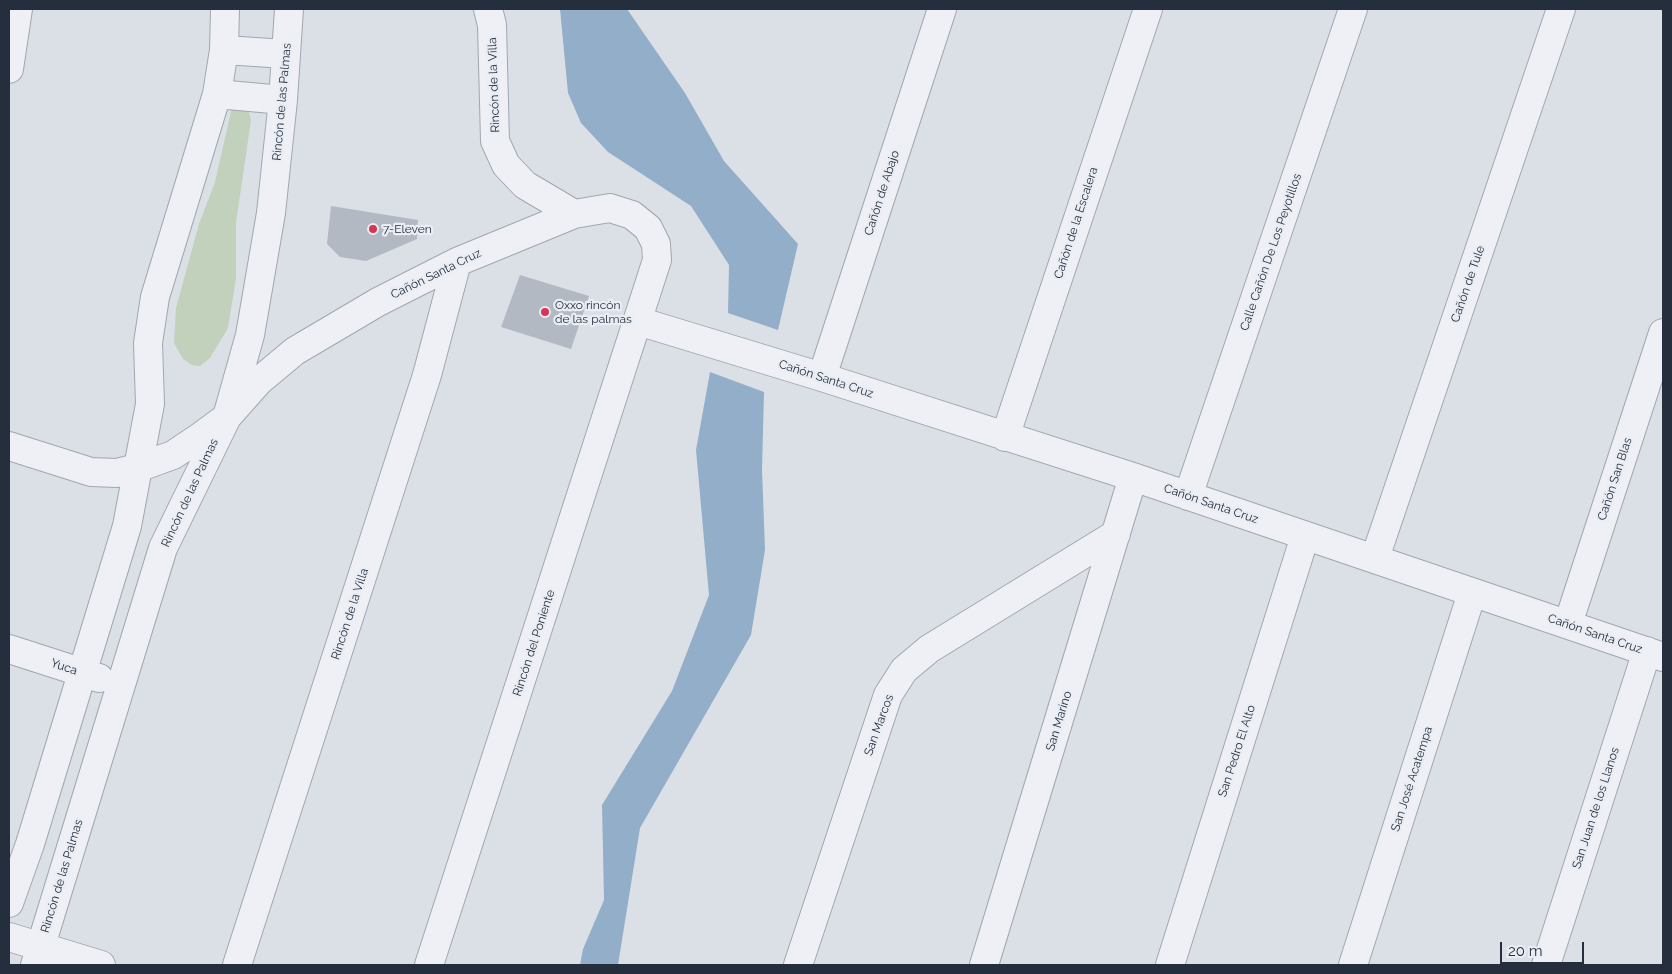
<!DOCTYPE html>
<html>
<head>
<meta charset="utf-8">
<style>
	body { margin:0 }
	#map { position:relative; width:1672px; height:974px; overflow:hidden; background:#dbe0e6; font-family:Raleway,sans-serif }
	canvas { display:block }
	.frame { position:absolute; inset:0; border:10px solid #242e3d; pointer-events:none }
	.scale { position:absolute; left:1500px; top:942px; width:84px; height:22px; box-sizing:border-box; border:2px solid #242e3d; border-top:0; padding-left:6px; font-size:15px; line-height:18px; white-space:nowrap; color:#242e3d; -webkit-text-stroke:4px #eaeef4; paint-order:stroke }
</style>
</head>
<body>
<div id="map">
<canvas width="1672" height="974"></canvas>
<div class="frame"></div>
<div class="scale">20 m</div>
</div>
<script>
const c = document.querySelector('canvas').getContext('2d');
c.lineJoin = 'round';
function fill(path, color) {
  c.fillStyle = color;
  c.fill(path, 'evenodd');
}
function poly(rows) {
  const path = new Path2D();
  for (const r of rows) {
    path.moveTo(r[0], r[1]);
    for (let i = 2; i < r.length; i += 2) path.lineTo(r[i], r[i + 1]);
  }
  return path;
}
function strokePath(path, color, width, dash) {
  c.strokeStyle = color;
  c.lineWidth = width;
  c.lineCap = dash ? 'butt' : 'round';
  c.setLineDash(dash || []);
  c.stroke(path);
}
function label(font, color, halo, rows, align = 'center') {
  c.font = font + ' Raleway,sans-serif';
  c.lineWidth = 4.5;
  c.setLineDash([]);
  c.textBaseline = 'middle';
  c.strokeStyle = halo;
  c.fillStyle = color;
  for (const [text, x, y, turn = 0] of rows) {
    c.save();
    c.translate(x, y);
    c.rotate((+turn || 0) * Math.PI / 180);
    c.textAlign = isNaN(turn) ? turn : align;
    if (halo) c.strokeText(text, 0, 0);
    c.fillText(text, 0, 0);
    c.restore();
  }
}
fill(poly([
	[247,105,251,120,236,223,236,278,228,328,210,358,200,366,192,365,183,359,174,343,176,308,199,224,215,182,232,107]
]), '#c1d1bb');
fill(poly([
	[560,9,627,9,685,93,724,161,798,244,778,330,728,313,729,265,691,206,608,152,581,123,568,93],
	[710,372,764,392,762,470,765,550,751,635,640,828,618,965,580,965,583,949,604,900,602,805,672,691,709,595,696,450]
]), '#93aec9');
fill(poly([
	[331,206,418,220,417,239,366,261,340,257,327,244],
	[520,275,589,296,571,349,501,327]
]), '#b2b9c3');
const minor = poly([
	[488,9,492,25,495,141,506,165,525,185,574,214],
	[224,50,286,54],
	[9,69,18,9],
	[217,94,283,100],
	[638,321,822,377,1133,477,1663,657],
	[822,377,942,9],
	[1005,437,1148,9],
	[9,446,91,472,117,473,140,467,173,455,197,439,227,417,259,381,295,351,378,302,457,262,574,214,610,208,632,215,648,228,656,244,657,260,429,965],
	[1188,496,1353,9],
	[1375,558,1561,9],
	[1568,624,1663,333],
	[9,649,99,678],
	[9,903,30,844,127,526,150,404,148,343,155,297,217,94,224,50,225,9],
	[9,937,101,965],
	[35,965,163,548,227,417,250,335,271,213,283,100,289,9],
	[237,965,427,375,457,262],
	[798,965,888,695,904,670,929,649,1116,534],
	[984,965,1133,477],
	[1170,965,1305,536],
	[1353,965,1472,593],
	[1546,965,1647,651]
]);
strokePath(minor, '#a0a7b0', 30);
strokePath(minor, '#eef0f5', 28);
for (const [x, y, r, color] of [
	[373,229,5,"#d63651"],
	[545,312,5,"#d63651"]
]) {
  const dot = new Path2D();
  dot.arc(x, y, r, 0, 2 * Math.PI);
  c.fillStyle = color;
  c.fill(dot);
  strokePath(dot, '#eaeef4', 2);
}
label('12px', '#242e3d', '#eaeef4', [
	["Rincón de la Villa",494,85,-92],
	["Rincón de las Palmas",282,102,-85],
	["Cañón de Abajo",882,193,-72],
	["Cañón de la Escalera",1076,223,-72],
	["Calle Cañón De Los Peyotillos",1271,252,-71],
	["Cañón Santa Cruz",436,274,-26],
	["Cañón de Tule",1468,284,-71],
	["Cañón Santa Cruz",826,379,18],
	["Cañón San Blas",1615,479,-72],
	["Rincón de las Palmas",190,493,-65],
	["Cañón Santa Cruz",1211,504,19],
	["Rincón de la Villa",350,614,-72],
	["Cañón Santa Cruz",1595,634,19],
	["Rincón del Poniente",534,643,-72],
	["Yuca",64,667,19],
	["San Marino",1059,721,-73],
	["San Marcos",879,725,-70],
	["San Pedro El Alto",1237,751,-72],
	["San José Acatempa",1412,779,-72],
	["San Juan de los Llanos",1596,808,-72],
	["Rincón de las Palmas",62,876,-73]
]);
label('12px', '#242e3d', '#eaeef4', [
	["7-Eleven",383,229],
	["Oxxo rincón",555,305],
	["de las palmas",555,319]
], 'left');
</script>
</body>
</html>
